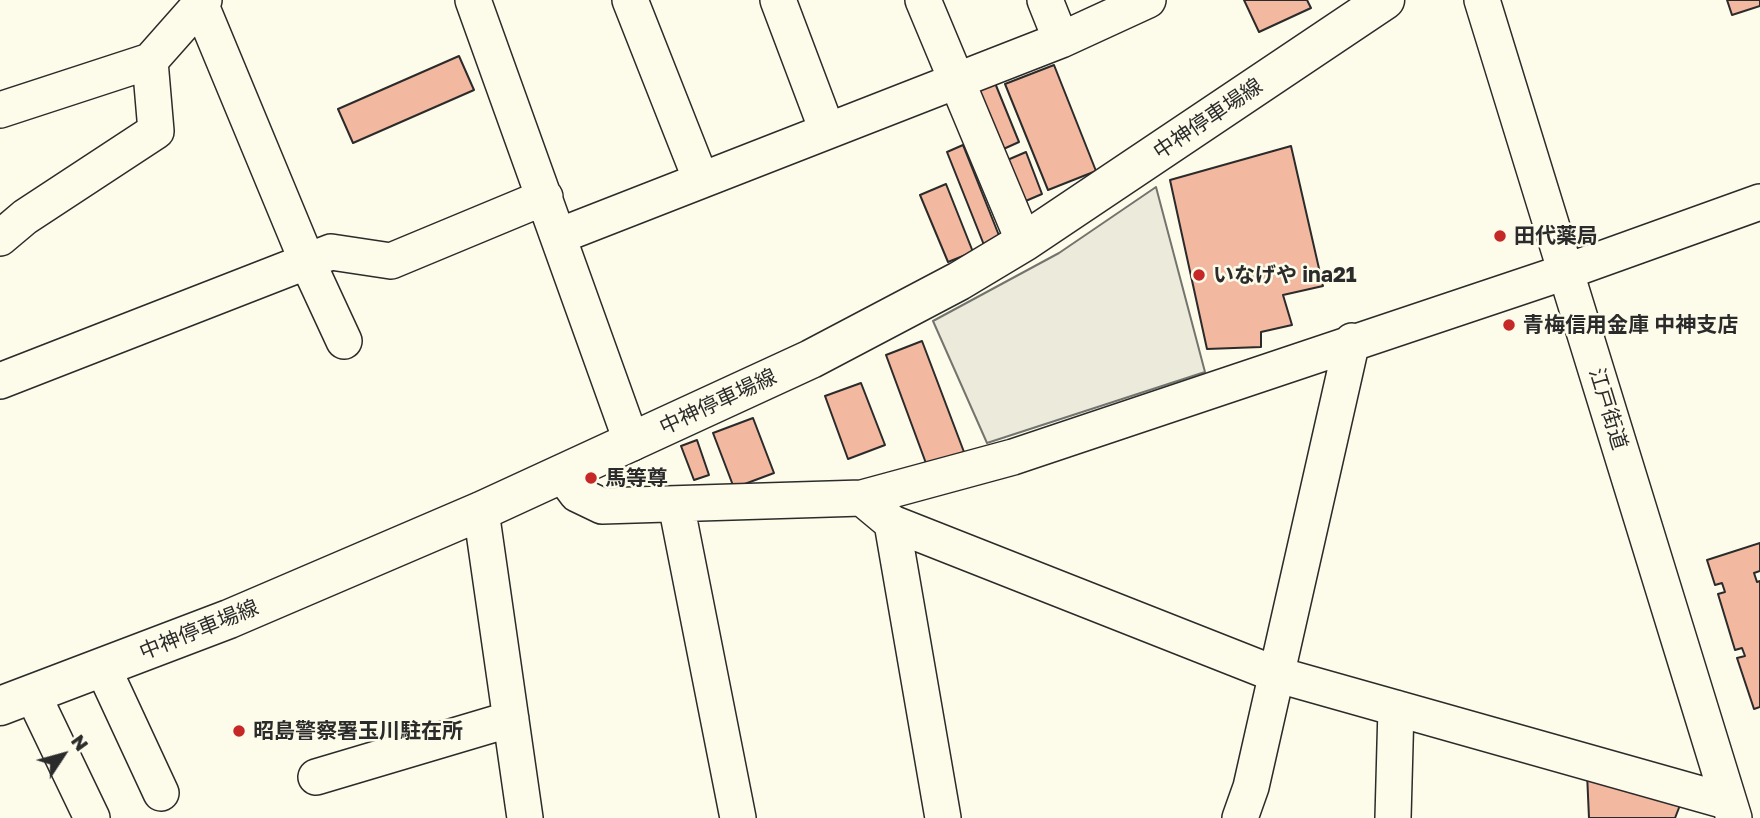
<!DOCTYPE html>
<html>
<head>
<meta charset="utf-8">
<style>
	body { margin:0 }
	#map { position:relative; width:1760px; height:818px; overflow:hidden; background:#fdfbea; font-family:"Golos Text",sans-serif }
	canvas { display:block }
	.north { position:absolute; left:28px; top:720px; width:70px; height:70px; -webkit-text-stroke:5px #fdfbea; paint-order:stroke; rotate:54deg; font-size:19px; font-weight:700; line-height:28px; text-align:center; color:#2b2b2b }
	.north::after { content:''; display:block; margin:auto; width:24px; height:32px; background:#2b2b2b; clip-path:polygon(50% 0,100% 100%,50% 72%,0 100%) }
</style>
</head>
<body>
<div id="map">
<canvas width="1760" height="818"></canvas>
<div class="north">N</div>
</div>
<script>
const c = document.querySelector('canvas').getContext('2d');
c.lineJoin = 'round';
function fill(path, color) {
  c.fillStyle = color;
  c.fill(path, 'evenodd');
}
function poly(rows) {
  const path = new Path2D();
  for (const r of rows) {
    path.moveTo(r[0], r[1]);
    for (let i = 2; i < r.length; i += 2) path.lineTo(r[i], r[i + 1]);
  }
  return path;
}
function strokePath(path, color, width, dash) {
  c.strokeStyle = color;
  c.lineWidth = width;
  c.lineCap = dash ? 'butt' : 'round';
  c.setLineDash(dash || []);
  c.stroke(path);
}
function label(font, color, halo, rows, align = 'center') {
  c.font = font + ' "Golos Text","Noto Sans JP",sans-serif';
  c.lineWidth = 5;
  c.setLineDash([]);
  c.textBaseline = 'middle';
  c.strokeStyle = halo;
  c.fillStyle = color;
  for (const [text, x, y, turn = 0] of rows) {
    c.save();
    c.translate(x, y);
    c.rotate((+turn || 0) * Math.PI / 180);
    c.textAlign = isNaN(turn) ? turn : align;
    if (halo) c.strokeText(text, 0, 0);
    c.fillText(text, 0, 0);
    c.restore();
  }
}
const parking = poly([
	[1156,187,1205,372,987,443,933,321,1059,253,1156,187]
]);
fill(parking, '#eceadb');
strokePath(parking, '#74746e', 2);
const building = poly([
	[1244,0,1307,0,1311,8,1259,32,1244,0],
	[1727,0,1760,0,1760,6,1732,15,1727,0],
	[459,56,474,90,353,143,338,109,459,56],
	[1054,65,1096,171,1048,190,1005,84,1054,65],
	[995,83,1019,142,999,151,975,92,995,83],
	[963,145,1000,238,984,245,947,152,963,145],
	[1291,146,1323,286,1283,295,1292,325,1261,332,1261,347,1207,349,1170,180,1291,146],
	[1026,152,1042,194,1021,203,1005,161,1026,152],
	[946,184,973,252,948,262,920,195,946,184],
	[922,341,964,452,927,466,886,355,922,341],
	[861,383,885,445,848,459,825,396,861,383],
	[753,418,774,473,734,488,713,433,753,418],
	[697,440,709,475,694,480,681,446,697,440],
	[1760,543,1760,571,1754,573,1757,582,1760,581,1760,707,1754,709,1737,658,1745,656,1742,648,1735,650,1718,594,1725,592,1722,583,1715,585,1707,560,1760,543],
	[1587,773,1682,800,1675,818,1589,818,1587,773]
]);
fill(building, '#f2b8a0');
strokePath(building, '#2b2b2b', 2);
const minor = poly([
	[473,0,632,443],
	[630,0,701,180],
	[778,0,827,130],
	[923,0,1024,242],
	[1045,0,1061,40],
	[1482,0,1734,818],
	[200,3,307,261,344,341],
	[0,110,150,61],
	[559,236,1061,40,1148,0],
	[0,238,25,217,156,131,150,61,204,0],
	[0,381,331,252,391,261,545,197],
	[562,474,577,494,602,506,862,498,1013,457,1565,272,1760,202],
	[862,498,892,523,1275,674,1729,802],
	[676,504,738,818],
	[481,511,525,818],
	[892,523,943,818],
	[103,668,161,793],
	[33,695,92,818],
	[316,777,511,719],
	[1240,818,1251,787,1352,341],
	[1393,818,1396,708]
]);
const major = poly([
	[0,706,229,619,481,511,811,359,959,281,1024,242,1385,0]
]);
strokePath(minor, '#2b2b2b', 38);
strokePath(major, '#2b2b2b', 41);
strokePath(minor, '#fdfbea', 35);
strokePath(major, '#fdfbea', 38);
for (const [x, y, r, color] of [
	[1500,236,7,"#c62828"],
	[1199,275,7,"#c62828"],
	[1509,325,7,"#c62828"],
	[591,478,7,"#c62828"],
	[239,731,7,"#c62828"]
]) {
  const dot = new Path2D();
  dot.arc(x, y, r, 0, 2 * Math.PI);
  c.fillStyle = color;
  c.fill(dot);
  strokePath(dot, '#fdfbea', 2.5);
}
label('21px', '#2b2b2b', '#fdfbea', [
	["中神停車場線",1208,119,-34],
	["中神停車場線",718,402,-25],
	["江戸街道",1608,409,73],
	["中神停車場線",199,630,-22]
]);
label('bold 21px', '#2b2b2b', '#fdfbea', [
	["田代薬局",1514,236],
	["いなげや ina21",1213,275],
	["青梅信用金庫 中神支店",1523,325],
	["馬等尊",605,478],
	["昭島警察署玉川駐在所",253,731]
], 'left');
</script>
</body>
</html>
